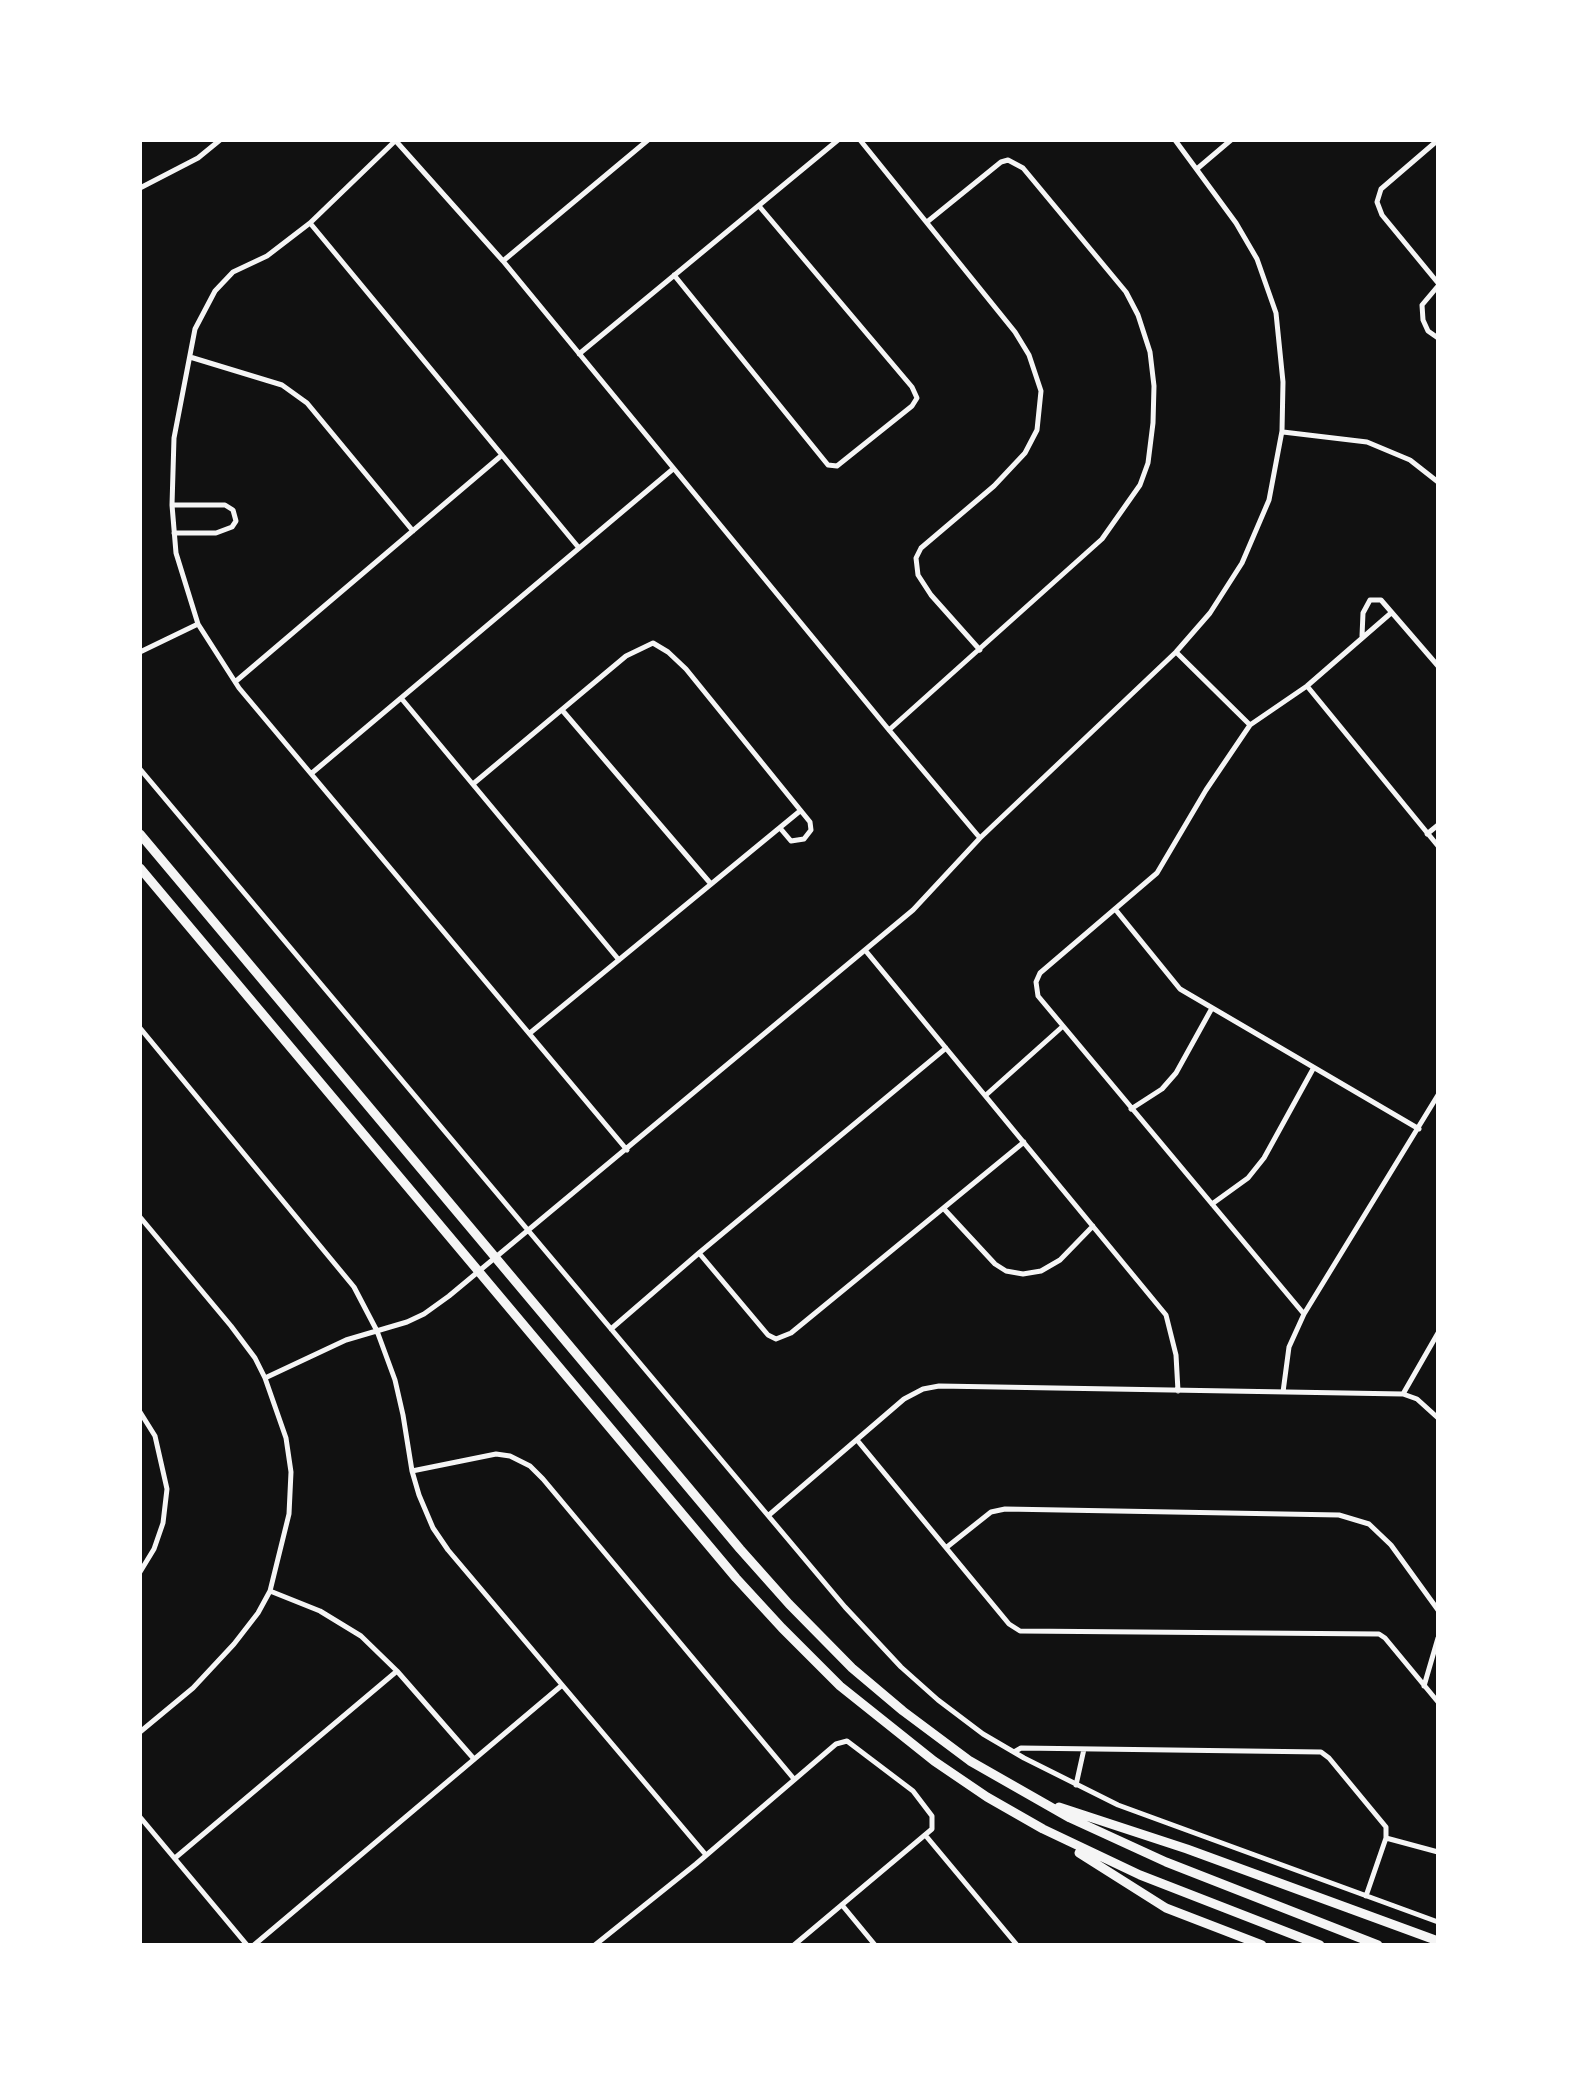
<!DOCTYPE html>
<html>
<head>
<meta charset="utf-8">
<style>
	body { margin:0 }
	#map { position:relative; width:1578px; height:2085px; overflow:hidden; background:#111; font-family:Ubuntu,sans-serif }
	canvas { display:block }
	.frame { position:absolute; inset:0; border:142px solid #fff; pointer-events:none }
</style>
</head>
<body>
<div id="map">
<canvas width="1578" height="2085"></canvas>
<div class="frame"></div>
</div>
<script>
const c = document.querySelector('canvas').getContext('2d');
c.lineJoin = 'round';
function poly(rows) {
  const path = new Path2D();
  for (const r of rows) {
    path.moveTo(r[0], r[1]);
    for (let i = 2; i < r.length; i += 2) path.lineTo(r[i], r[i + 1]);
  }
  return path;
}
function strokePath(path, color, width, dash) {
  c.strokeStyle = color;
  c.lineWidth = width;
  c.lineCap = dash ? 'butt' : 'round';
  c.setLineDash(dash || []);
  c.stroke(path);
}
strokePath(poly([
	[395,140,503,261,889,730,980,838],
	[860,140,1015,332,1029,355,1041,391,1037,430,1025,453,994,486,921,548,916,558,918,575,931,595,980,650],
	[1438,140,1381,189,1377,202,1382,215,1438,283],
	[395,141,310,223,267,256,233,272,215,291,195,329,174,438,172,505,176,553,198,624,239,688,627,1150],
	[1198,168,1231,140],
	[140,188,198,158,220,140],
	[310,223,579,548],
	[503,261,648,140],
	[674,275,828,465,837,466,912,406,917,398,912,387,759,206],
	[1438,286,1422,305,1423,320,1428,331,1438,338],
	[579,354,838,140],
	[190,357,282,385,307,403,413,531],
	[1283,432,1367,442,1410,460,1438,482],
	[172,505,225,505,233,510,236,521,232,527,216,533,174,533],
	[1362,636,1363,613,1370,600,1381,600,1438,666],
	[140,652,198,624],
	[1176,652,1250,725],
	[235,682,502,455],
	[1307,686,1438,846],
	[401,698,619,960],
	[562,710,711,884],
	[889,730,1102,539,1140,485,1148,463,1153,423,1154,386,1150,352,1138,315,1126,292,1023,168,1008,160,1001,162,927,222],
	[140,769,845,1607,901,1667,938,1700,983,1734,1024,1758,1118,1805,1438,1922],
	[312,773,673,469],
	[473,784,626,656,653,643,668,652,686,669,810,822,811,830,804,839,791,841,780,828],
	[1427,834,1438,825],
	[1115,909,1180,989,1419,1129],
	[865,950,1166,1315,1176,1355,1178,1391],
	[140,1028,354,1287,377,1331,395,1380,403,1415,412,1471,419,1495,433,1528,448,1550,706,1855],
	[530,1033,800,811],
	[986,1095,1062,1027],
	[1131,1109,1162,1089,1176,1073,1212,1008],
	[1212,1204,1248,1178,1264,1158,1313,1069],
	[945,1210,995,1264,1006,1271,1023,1274,1041,1271,1060,1260,1093,1226],
	[140,1217,231,1326,255,1358,265,1378,286,1438,291,1472,289,1514,270,1591,258,1613,234,1644,193,1688,140,1732],
	[699,1253,768,1335,776,1339,791,1333,1024,1142],
	[1304,1314,1038,996,1036,982,1040,973,1157,873,1206,790,1250,725,1307,686,1391,613],
	[611,1329,699,1253,946,1048],
	[265,1378,346,1340,407,1322,424,1314,449,1296,913,910,980,838,1176,652,1210,613,1242,563,1269,500,1282,431,1283,382,1276,313,1257,259,1236,223,1175,140],
	[1283,1392,1289,1347,1304,1314,1438,1095],
	[1403,1394,1438,1333],
	[140,1412,155,1436,167,1489,163,1523,154,1549,140,1572],
	[857,1440,1009,1624,1020,1631,1379,1634,1385,1638,1438,1702],
	[412,1471,496,1454,510,1456,530,1466,543,1479,794,1779],
	[769,1515,904,1399,923,1389,939,1386,1403,1394,1417,1399,1438,1418],
	[947,1547,991,1512,1005,1509,1339,1515,1369,1524,1391,1545,1438,1610],
	[270,1591,320,1611,361,1636,397,1671,474,1759],
	[1424,1686,1438,1638],
	[1014,1752,1021,1748,1321,1752,1329,1758,1386,1827,1386,1838,1366,1896],
	[1076,1785,1084,1749],
	[140,1817,247,1945],
	[926,1836,1017,1945],
	[1386,1838,1438,1852],
	[175,1858,397,1671],
	[842,1905,875,1945],
	[254,1945,561,1686],
	[595,1945,696,1864,836,1744,847,1741,913,1791,932,1816,932,1829,794,1945]
]), '#f5f5f5', 5);
strokePath(poly([
	[140,834,740,1549,789,1604,852,1668,903,1711,970,1761,1070,1818,1166,1862,1378,1945],
	[140,868,736,1578,782,1628,840,1686,934,1761,987,1797,1043,1829,1140,1875,1320,1945],
	[1059,1807,1187,1849,1438,1941],
	[1079,1853,1166,1908,1262,1945]
]), '#f5f5f5', 9);
</script>
</body>
</html>
